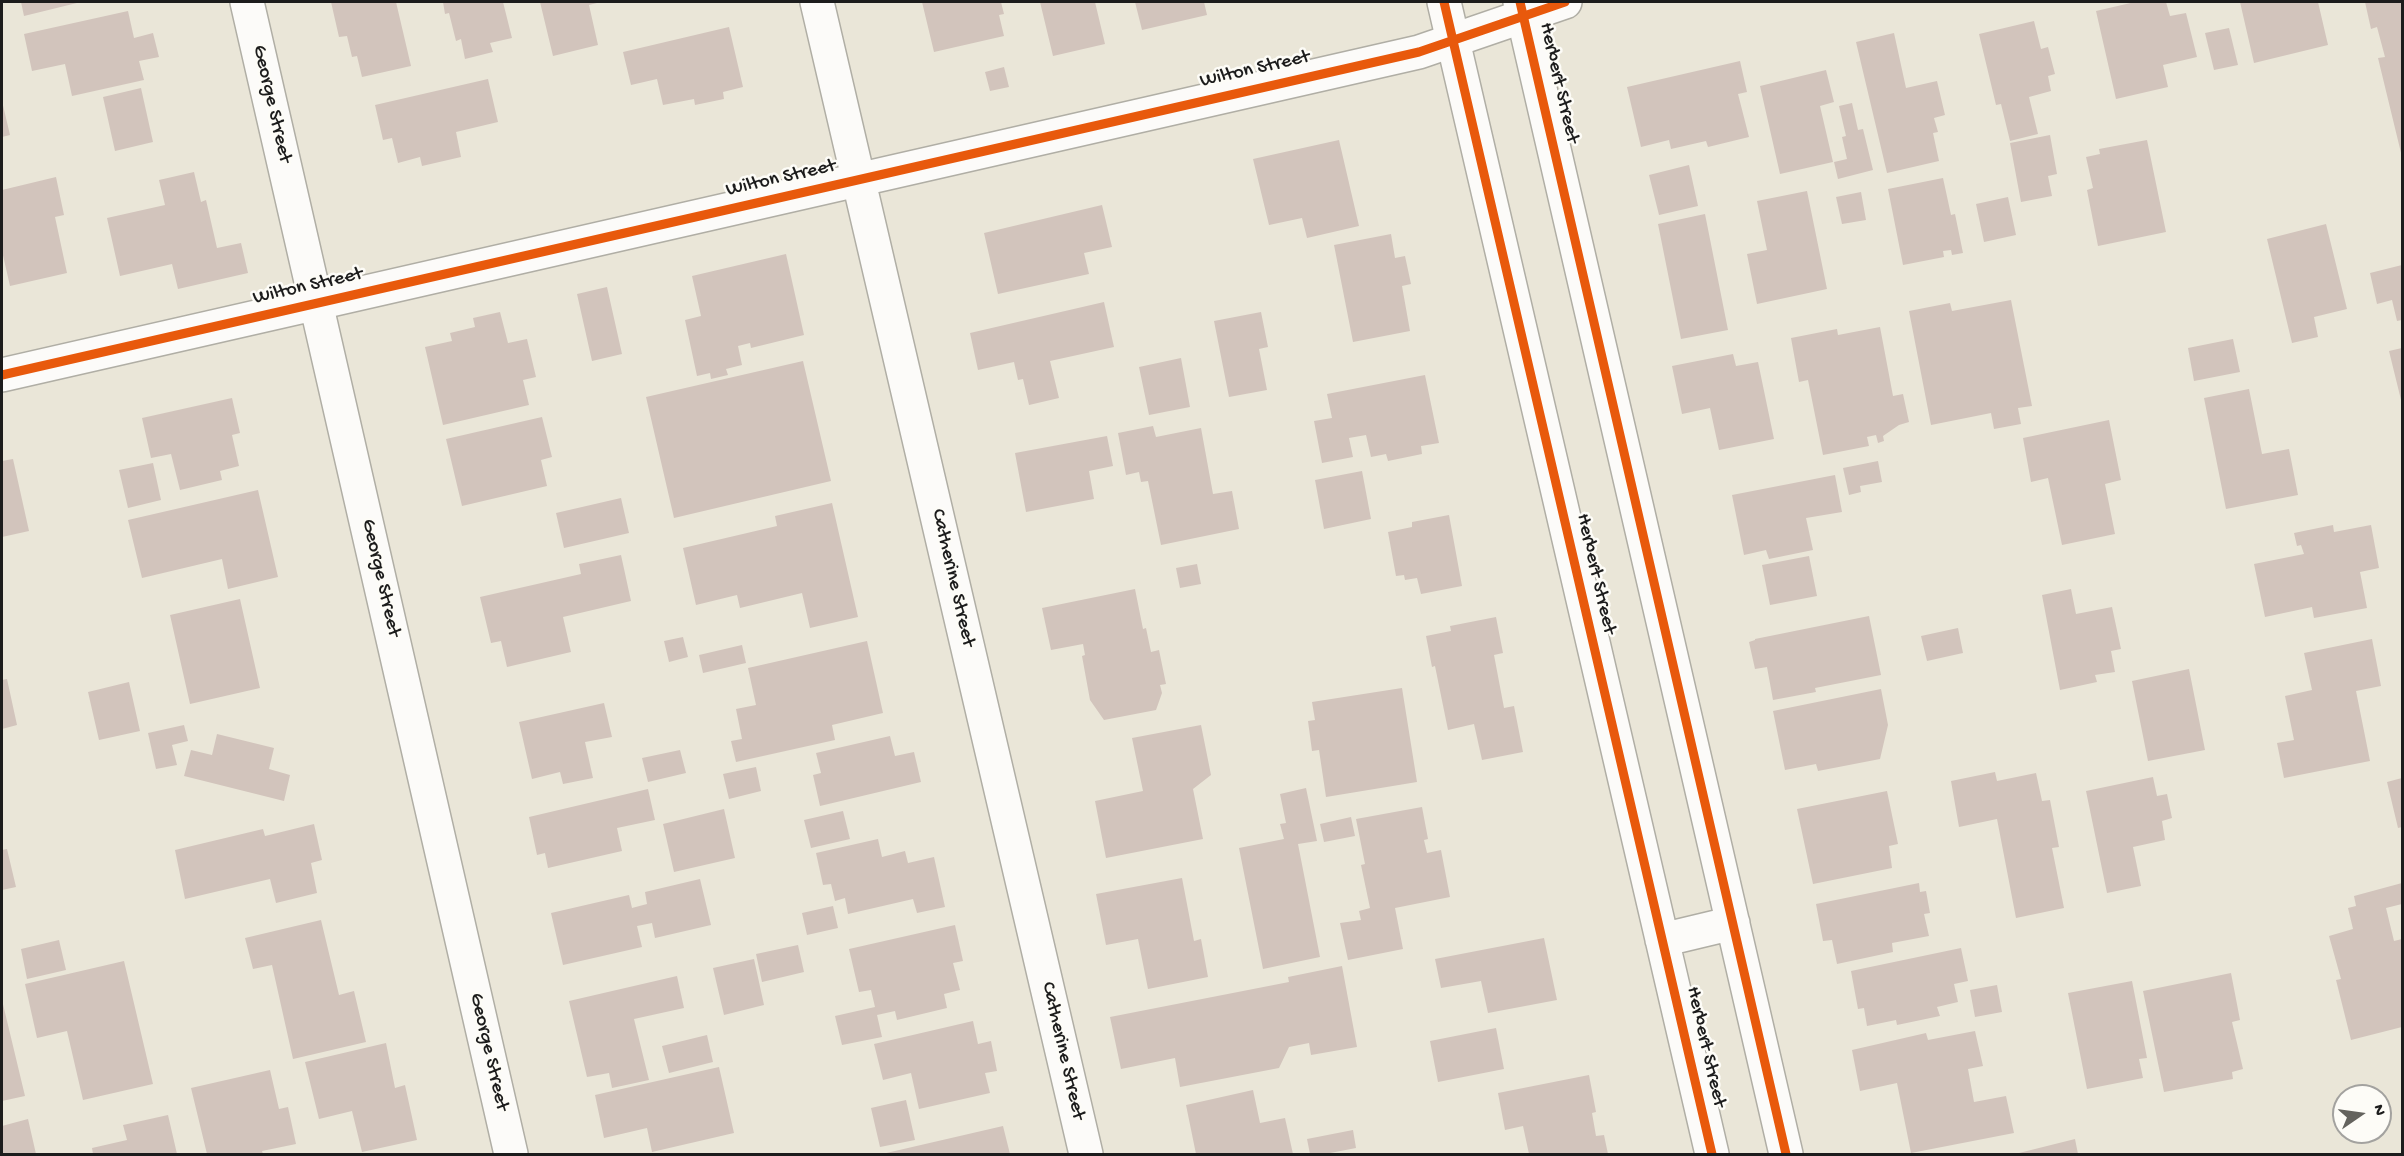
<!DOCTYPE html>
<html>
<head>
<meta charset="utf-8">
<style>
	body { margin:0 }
	#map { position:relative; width:2404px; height:1156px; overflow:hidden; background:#eae6d8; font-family:"Gochi Hand",sans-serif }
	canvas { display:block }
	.frame { position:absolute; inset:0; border:3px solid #1c1c1c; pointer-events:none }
	.north { position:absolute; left:2332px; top:1084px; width:60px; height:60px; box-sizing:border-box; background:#fdfcf7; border:2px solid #a3a29f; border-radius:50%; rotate:77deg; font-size:16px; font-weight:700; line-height:24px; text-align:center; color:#1c1c1c }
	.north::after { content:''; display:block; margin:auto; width:21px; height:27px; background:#64635e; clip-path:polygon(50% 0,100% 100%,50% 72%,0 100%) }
</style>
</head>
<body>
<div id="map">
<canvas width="2404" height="1156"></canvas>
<div class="frame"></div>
<div class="north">N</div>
</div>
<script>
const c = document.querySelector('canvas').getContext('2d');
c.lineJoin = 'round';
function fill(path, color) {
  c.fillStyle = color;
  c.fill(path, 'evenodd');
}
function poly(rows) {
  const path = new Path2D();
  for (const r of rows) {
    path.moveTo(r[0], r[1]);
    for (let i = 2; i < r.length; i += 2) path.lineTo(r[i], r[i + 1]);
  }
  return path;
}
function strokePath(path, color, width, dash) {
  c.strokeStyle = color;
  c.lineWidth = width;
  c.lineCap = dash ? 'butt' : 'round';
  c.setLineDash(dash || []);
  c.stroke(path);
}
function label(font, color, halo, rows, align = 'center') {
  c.font = font + ' "Gochi Hand",sans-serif';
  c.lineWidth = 5;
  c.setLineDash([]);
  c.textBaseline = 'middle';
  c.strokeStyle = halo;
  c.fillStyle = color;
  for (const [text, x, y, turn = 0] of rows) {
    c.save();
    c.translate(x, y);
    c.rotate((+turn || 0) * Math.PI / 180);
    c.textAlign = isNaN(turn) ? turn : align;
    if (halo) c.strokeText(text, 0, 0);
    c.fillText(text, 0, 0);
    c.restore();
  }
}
fill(poly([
	[21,2,81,2,24,16],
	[331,2,396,2,411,66,362,77,357,56,352,57,347,36,339,37],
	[443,2,503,2,512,38,490,43,493,52,465,59,461,39,456,41,449,13,445,14],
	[540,2,601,2,589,5,598,45,553,56],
	[922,2,1001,2,1004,14,999,15,1004,36,934,52],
	[1040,2,1095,2,1105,44,1053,56],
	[1135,2,1204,2,1207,15,1142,30],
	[2135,2,2166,2,2170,16,2186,13,2197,57,2163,65,2168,87,2116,99,2096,11],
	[2240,2,2318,2,2328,45,2254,63],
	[2365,2,2402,2,2402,157,2378,58,2385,57,2377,27,2371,29],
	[128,11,134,38,153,33,159,57,139,61,144,80,72,96,65,64,32,71,24,34],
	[2034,21,2041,49,2048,47,2055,74,2048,76,2051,91,2029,97,2038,134,2010,141,2001,104,1996,105,1979,34],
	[729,27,743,87,723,92,724,99,695,105,694,99,663,105,657,79,631,85,623,52],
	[2229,28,2238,65,2214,70,2205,33],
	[1894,33,1906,88,1937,81,1945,115,1934,118,1938,132,1933,133,1939,161,1887,173,1856,42],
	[1740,61,1747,92,1738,94,1749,137,1708,147,1706,141,1671,149,1669,140,1641,147,1627,87],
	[1004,67,1009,87,990,91,985,72],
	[1826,70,1834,102,1820,106,1833,162,1780,174,1760,86],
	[488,79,498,122,456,132,461,157,422,166,420,157,398,163,392,138,383,140,375,105],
	[141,88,153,142,115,151,103,97],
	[2,101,10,135,2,137],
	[1852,103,1858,130,1863,129,1873,170,1838,179,1834,162,1847,159,1842,137,1846,136,1839,106],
	[2050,135,2057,174,2048,176,2052,196,2021,202,2010,143],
	[1339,140,1359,226,1307,238,1302,218,1269,225,1253,159],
	[2147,140,2166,232,2098,246,2087,190,2093,188,2086,157,2100,154,2099,149],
	[1689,165,1698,206,1659,215,1649,175],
	[194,172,201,202,206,200,217,248,241,243,248,273,178,289,172,264,120,276,107,218,165,205,159,180],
	[56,177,64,215,55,217,67,273,10,286,2,251,2,190],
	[1943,178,1951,215,1955,214,1963,253,1952,255,1951,250,1943,251,1944,257,1903,265,1888,189],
	[1807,191,1827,289,1757,304,1747,254,1767,250,1757,201],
	[1861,192,1866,220,1842,224,1836,197],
	[2008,197,2016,235,1984,242,1976,204],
	[1102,205,1112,247,1084,253,1089,274,998,294,984,233],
	[1705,214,1728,330,1681,339,1658,224],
	[2326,224,2347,309,2314,317,2318,337,2292,343,2267,239],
	[1391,234,1395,258,1405,256,1411,284,1402,286,1410,331,1353,342,1334,245],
	[786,254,804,335,751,348,750,343,738,346,742,365,726,369,728,375,711,379,710,373,697,376,685,320,701,316,692,276],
	[2402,265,2402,320,2397,321,2392,300,2377,304,2370,273],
	[607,287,622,354,592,361,577,294],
	[2011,300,2032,406,2018,408,2021,424,1994,429,1991,413,1931,425,1909,311,1950,303,1952,311],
	[1104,302,1114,347,1050,361,1059,398,1029,405,1023,379,1018,380,1014,362,978,370,970,333],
	[500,312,508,343,527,339,536,377,523,380,529,405,443,425,425,347,452,341,450,333,475,327,473,318],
	[1261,312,1268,347,1259,349,1267,390,1229,397,1214,321],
	[1880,327,1893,396,1903,394,1909,422,1899,425,1883,436,1884,441,1878,443,1876,435,1867,437,1869,446,1823,455,1808,380,1799,382,1791,338,1837,329,1838,335],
	[2233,339,2240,372,2194,381,2188,348],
	[2402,348,2402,404,2389,351],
	[1733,354,1736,366,1758,362,1774,439,1719,450,1710,408,1682,414,1672,366],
	[1181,358,1190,407,1149,415,1139,367],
	[803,361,831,481,674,518,646,397],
	[1425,375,1439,443,1421,446,1422,454,1388,461,1386,454,1371,457,1366,435,1349,438,1353,457,1322,463,1314,421,1332,418,1327,394],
	[2249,389,2262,454,2289,449,2298,495,2226,509,2204,398],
	[232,398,240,433,232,435,239,466,220,471,222,480,180,490,171,454,151,458,142,418],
	[542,417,552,457,541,460,547,486,462,506,446,439],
	[2109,420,2121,480,2105,484,2115,534,2062,545,2048,478,2031,482,2023,438],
	[1153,426,1156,437,1201,428,1213,494,1232,491,1239,529,1161,545,1148,481,1141,482,1139,472,1126,475,1118,433],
	[1107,436,1113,466,1089,471,1094,499,1026,512,1015,453],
	[13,459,29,531,2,537,2,461],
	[1878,461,1882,482,1860,486,1861,492,1849,495,1843,468],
	[153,463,161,500,128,508,119,470],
	[1362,471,1371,519,1324,529,1315,480],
	[1835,475,1842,512,1806,518,1813,550,1769,559,1766,550,1744,555,1732,495],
	[258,490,278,577,228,589,222,559,142,578,128,520],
	[621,498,629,533,564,548,556,513],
	[832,503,858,617,810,628,802,593,740,608,737,595,696,605,683,548,777,526,775,516],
	[1449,515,1462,586,1421,594,1417,578,1405,580,1404,575,1396,576,1388,532,1412,527,1412,522],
	[2333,525,2334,532,2371,525,2379,568,2360,572,2367,608,2314,618,2312,607,2265,617,2254,564,2304,554,2301,545,2297,546,2294,533],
	[621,555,631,601,563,617,571,652,507,667,501,641,491,643,480,597,581,574,579,564],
	[1809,556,1817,596,1770,605,1762,565],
	[1197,564,1201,584,1180,588,1176,568],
	[1135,589,1143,629,1146,628,1151,652,1159,650,1166,684,1160,685,1162,693,1156,710,1104,720,1090,700,1082,656,1085,655,1083,644,1051,650,1042,608],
	[2071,589,2076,614,2112,607,2121,649,2111,651,2115,672,2095,675,2097,682,2060,690,2042,595],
	[240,599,260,688,190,704,170,615],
	[1869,616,1881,675,1815,688,1816,692,1773,700,1767,667,1755,669,1749,642,1755,640,1755,639],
	[1496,617,1503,653,1494,655,1504,708,1514,706,1523,752,1482,760,1474,724,1448,730,1435,666,1432,667,1426,636,1451,631,1450,626],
	[1958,628,1963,653,1927,661,1921,636],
	[683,637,688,657,669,662,664,641],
	[2372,639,2381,686,2356,691,2370,761,2284,778,2277,743,2294,740,2285,696,2312,690,2304,653],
	[867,641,883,713,832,725,835,740,736,762,731,741,742,739,736,709,756,705,748,668],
	[742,645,746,663,703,673,699,655],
	[2189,669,2205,750,2148,761,2132,681],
	[7,679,17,725,2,729,2,680],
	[129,682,140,731,99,740,88,692],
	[1402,688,1417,782,1326,797,1319,750,1312,751,1308,721,1315,720,1312,702],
	[1881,689,1888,725,1880,759,1818,771,1816,764,1785,770,1773,711],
	[604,703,612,737,585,742,593,778,563,784,560,772,532,779,519,722],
	[184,725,188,741,172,745,177,765,156,769,148,733],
	[1201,725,1211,775,1193,789,1203,839,1106,858,1095,801,1143,791,1132,738],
	[217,734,274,748,269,769,290,775,284,801,184,776,191,750,212,755],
	[890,736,895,756,914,752,921,782,820,806,813,775,821,773,816,753],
	[680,750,686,773,648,782,642,758],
	[756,767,761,791,729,799,723,774],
	[1995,772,1997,781,2036,773,2042,801,2050,800,2059,847,2052,848,2064,908,2016,918,1997,819,1959,827,1951,781],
	[2153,777,2157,796,2167,794,2172,818,2162,821,2165,840,2133,847,2141,886,2107,893,2086,791],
	[2402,778,2402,827,2398,828,2387,782],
	[1306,788,1317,841,1298,844,1320,957,1263,969,1239,848,1284,839,1280,824,1286,823,1280,794],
	[648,789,655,820,617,828,622,851,548,868,545,853,537,855,529,817],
	[1887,791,1898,844,1889,846,1892,868,1813,884,1797,809],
	[1422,807,1428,839,1424,840,1427,853,1441,850,1450,897,1395,908,1403,949,1348,960,1340,923,1361,920,1359,911,1370,908,1361,865,1365,864,1356,819],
	[724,809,735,858,674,872,663,824],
	[843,811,850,839,811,848,804,820],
	[1351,817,1355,836,1324,842,1320,824],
	[314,824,322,860,311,863,317,893,276,903,270,879,185,899,175,850,263,829,265,836],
	[878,839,882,857,905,851,908,863,934,857,945,907,917,913,913,899,848,914,845,898,835,901,831,884,823,885,816,853],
	[7,849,16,887,2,890,2,850],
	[1182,878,1194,941,1201,939,1208,977,1148,989,1138,939,1106,945,1096,894],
	[700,879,711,925,655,938,652,923,637,926,642,947,563,965,551,913,629,895,632,908,647,904,645,892],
	[1919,883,1920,892,1926,891,1930,913,1924,914,1929,936,1892,943,1893,952,1837,964,1832,940,1823,941,1816,904],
	[2402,883,2402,904,2386,908,2394,941,2402,939,2402,1027,2351,1040,2336,980,2341,979,2329,936,2353,929,2348,908,2356,906,2354,896],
	[833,906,838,928,807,935,802,913],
	[321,920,339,995,354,991,366,1042,293,1059,272,965,253,969,245,938],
	[955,925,963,961,953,963,960,990,944,994,947,1008,897,1020,895,1011,877,1015,882,1037,842,1045,835,1016,875,1007,871,990,859,992,849,949],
	[1544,938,1557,1000,1488,1013,1481,981,1441,988,1435,959],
	[59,940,66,970,27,979,21,949],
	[798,945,804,972,762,982,756,954],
	[1961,948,1968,981,1954,984,1958,1002,1937,1007,1940,1016,1897,1025,1896,1020,1867,1026,1864,1008,1858,1009,1851,971],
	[754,959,764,1005,724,1015,713,968],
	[124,961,153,1084,83,1100,67,1031,37,1038,25,984],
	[1342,966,1357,1047,1311,1055,1309,1043,1289,1047,1279,1068,1180,1087,1175,1058,1121,1069,1110,1017,1289,982,1288,977],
	[2231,973,2240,1020,2232,1022,2243,1069,2232,1072,2233,1079,2164,1092,2143,991],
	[677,976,684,1008,634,1019,649,1080,612,1088,609,1073,587,1077,569,1001],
	[2132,981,2147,1058,2139,1059,2143,1078,2087,1089,2068,993],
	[1997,985,2002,1012,1975,1017,1970,990],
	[2,1000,25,1096,2,1101],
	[973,1021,978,1044,991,1041,997,1071,985,1073,990,1093,919,1109,911,1073,883,1080,874,1044],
	[1496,1028,1504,1069,1438,1082,1430,1041],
	[1975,1031,1983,1066,1968,1069,1974,1102,2006,1096,2014,1133,1911,1153,1897,1083,1860,1091,1852,1050,1926,1033,1928,1040],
	[707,1035,713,1062,669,1073,662,1046],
	[386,1043,395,1088,405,1085,417,1140,362,1152,352,1111,319,1119,305,1062],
	[719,1067,734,1133,652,1152,647,1128,604,1138,595,1095],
	[270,1070,279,1109,288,1107,296,1144,262,1151,263,1154,207,1154,191,1088],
	[1589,1075,1596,1112,1592,1113,1596,1136,1604,1135,1608,1154,1529,1154,1523,1126,1505,1130,1498,1093],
	[1253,1090,1260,1123,1285,1118,1293,1154,1196,1154,1186,1105],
	[906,1100,915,1140,880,1147,871,1108],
	[168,1115,177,1154,93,1154,92,1148,127,1140,123,1125],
	[28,1119,36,1154,2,1154,2,1126],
	[1003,1126,1010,1154,882,1154],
	[1353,1130,1356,1148,1325,1154,1310,1154,1307,1139],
	[2075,1139,2078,1154,2015,1154]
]), '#d2c4bc');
const street = poly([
	[247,2,511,1154],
	[817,2,1086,1154],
	[2,375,1419,52,1565,2]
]);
const secondary = poly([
	[1444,2,1712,1154],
	[1520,2,1786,1154],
	[1662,940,1733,923]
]);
strokePath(street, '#b0aea5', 36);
strokePath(secondary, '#b0aea5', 36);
strokePath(street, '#fcfbf9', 33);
strokePath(secondary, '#fcfbf9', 33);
strokePath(poly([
	[1444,2,1712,1154],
	[1520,2,1786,1154],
	[2,375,1419,52,1565,2]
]), '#e8590c', 9);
label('20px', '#1c1c1c', '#fdfcf7', [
	["Wilton Street",1255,70,-13],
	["Herbert Street",1558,83,77],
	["George Street",271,104,77],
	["Wilton Street",781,179,-13],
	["Wilton Street",308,287,-13],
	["Herbert Street",1595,574,77],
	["George Street",380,578,77],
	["Catherine Street",952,578,77],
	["Herbert Street",1705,1047,77],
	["Catherine Street",1062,1051,77],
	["George Street",488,1052,77]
]);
</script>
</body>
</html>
